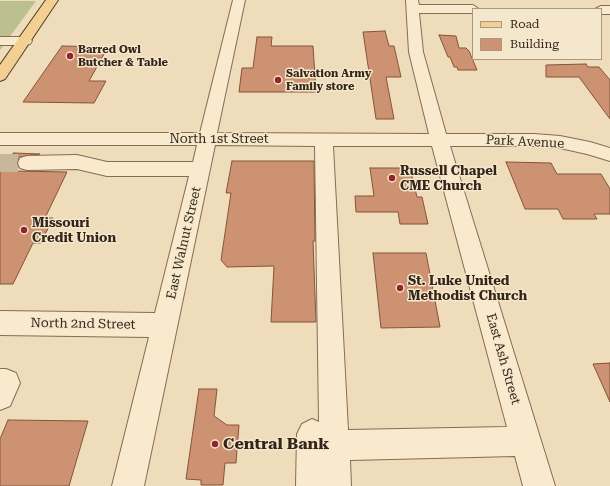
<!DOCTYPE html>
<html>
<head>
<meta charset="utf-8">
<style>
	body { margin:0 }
	#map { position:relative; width:610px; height:486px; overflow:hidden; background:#eedcbb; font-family:"Roboto Serif",serif }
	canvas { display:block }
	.legend { position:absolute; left:472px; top:8px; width:130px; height:52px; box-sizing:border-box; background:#f5e7cb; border:1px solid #a89984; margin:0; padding:5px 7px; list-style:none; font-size:12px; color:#34251a }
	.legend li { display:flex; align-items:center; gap:8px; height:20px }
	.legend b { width:20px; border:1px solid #a89984 }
</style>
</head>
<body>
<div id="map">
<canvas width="610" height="486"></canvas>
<ul class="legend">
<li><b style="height:5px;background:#f3cf91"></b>Road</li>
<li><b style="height:11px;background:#cc9271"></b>Building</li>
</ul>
</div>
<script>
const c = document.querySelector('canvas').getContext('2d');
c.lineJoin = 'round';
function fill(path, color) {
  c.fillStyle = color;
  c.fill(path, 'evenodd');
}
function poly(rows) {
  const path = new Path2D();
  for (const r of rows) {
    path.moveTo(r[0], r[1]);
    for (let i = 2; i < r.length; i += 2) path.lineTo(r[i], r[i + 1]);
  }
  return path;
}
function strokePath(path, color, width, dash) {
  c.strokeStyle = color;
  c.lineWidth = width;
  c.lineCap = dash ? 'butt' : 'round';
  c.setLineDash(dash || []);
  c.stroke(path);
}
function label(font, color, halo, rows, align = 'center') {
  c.font = font + ' "Roboto Serif",serif';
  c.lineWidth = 3;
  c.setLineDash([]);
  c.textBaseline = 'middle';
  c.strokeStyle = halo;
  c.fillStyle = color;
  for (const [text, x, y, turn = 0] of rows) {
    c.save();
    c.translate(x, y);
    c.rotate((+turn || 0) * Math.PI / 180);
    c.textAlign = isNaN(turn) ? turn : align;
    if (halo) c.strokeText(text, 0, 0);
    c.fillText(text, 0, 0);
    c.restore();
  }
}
fill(poly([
	[0,1,36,1,0,50]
]), '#bcbf90');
const building = poly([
	[385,31,389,46,394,46,401,77,386,77,394,119,376,119,363,32,385,31],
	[439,35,456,36,459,48,466,48,469,51,477,70,458,70,457,67,454,67,450,57,448,57,439,35],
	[257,37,272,37,271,46,313,46,316,92,239,92,242,68,253,68,257,37],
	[62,46,108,47,89,81,106,81,94,103,23,102,62,46],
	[586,64,588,67,599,67,610,80,610,119,579,77,546,77,546,65,586,64],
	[14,153,40,154,20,157,17,162,18,168,14,171,67,172,45,218,53,218,41,243,33,243,13,284,0,284,0,162,14,153],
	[232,161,314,161,315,241,313,241,316,322,271,322,274,266,227,267,221,260,231,193,226,193,232,161],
	[506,162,551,163,557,174,601,174,610,189,610,214,594,214,597,219,563,219,558,209,525,209,506,162],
	[370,168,410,168,417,197,422,197,428,224,400,224,398,212,356,212,355,196,374,196,370,168],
	[373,253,426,253,440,327,381,328,373,253],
	[610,363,610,402,593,364,610,363],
	[199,389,217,389,214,416,227,425,239,425,236,463,225,463,223,485,201,485,201,480,186,479,199,389],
	[8,420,88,421,69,486,0,486,0,439,8,420]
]);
fill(building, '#cc9271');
strokePath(building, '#84543b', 1);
strokePath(poly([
	[0,163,27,163]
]), '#c9b79b', 18, [18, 9]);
const minor = poly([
	[233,0,245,0,217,133,429,134,409,52,406,0,418,0,419,5,473,5,479,9,473,9,473,13,419,13,423,52,446,134,534,134,560,136,590,142,610,148,610,161,587,154,560,148,534,146,450,146,555,486,523,486,515,456,350,460,351,486,296,486,297,434,302,424,312,419,319,422,315,146,215,145,144,486,112,486,149,337,0,335,0,311,155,313,189,176,107,176,77,169,27,170,20,168,18,163,20,158,27,156,77,155,107,162,193,162,197,145,0,145,0,133,200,133,233,0],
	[333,146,432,146,507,427,348,430,333,146],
	[601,6,610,6,610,14,601,14,601,9,595,9,601,6],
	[0,37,25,37,30,38,32,41,30,44,25,45,0,45,0,37],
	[0,369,6,369,16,373,20,383,10,406,0,410,0,369]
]);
const major = poly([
	[46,0,58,0,5,79,0,81,0,65,46,0]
]);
strokePath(minor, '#856c55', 2);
strokePath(major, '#523b2a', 2);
fill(minor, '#f9eace');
fill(major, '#f3cf91');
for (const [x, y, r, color] of [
	[70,56,4,"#94252c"],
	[278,80,4,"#94252c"],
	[392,178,4,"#94252c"],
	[24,230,4,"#94252c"],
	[400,288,4,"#94252c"],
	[215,444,4,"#94252c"]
]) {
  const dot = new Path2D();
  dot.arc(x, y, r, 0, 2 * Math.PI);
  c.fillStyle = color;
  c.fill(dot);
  strokePath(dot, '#f5e7cb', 1.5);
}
label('bold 11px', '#34251a', '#f5e7cb', [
	["Barred Owl",78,50],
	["Butcher & Table",78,63],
	["Salvation Army",286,74],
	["Family store",286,87]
], 'left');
label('13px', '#34251a', '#f5e7cb', [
	["North 1st Street",219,139],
	["Park Avenue",525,142,3],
	["East Walnut Street",184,243,-77],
	["North 2nd Street",83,324,1],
	["East Ash Street",503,359,74]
]);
label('bold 13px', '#34251a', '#f5e7cb', [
	["Russell Chapel",400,171],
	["CME Church",400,186],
	["Missouri",32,223],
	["Credit Union",32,238],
	["St. Luke United",408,281],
	["Methodist Church",408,296]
], 'left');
label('bold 16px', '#34251a', '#f5e7cb', [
	["Central Bank",223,444]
], 'left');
</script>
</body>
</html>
